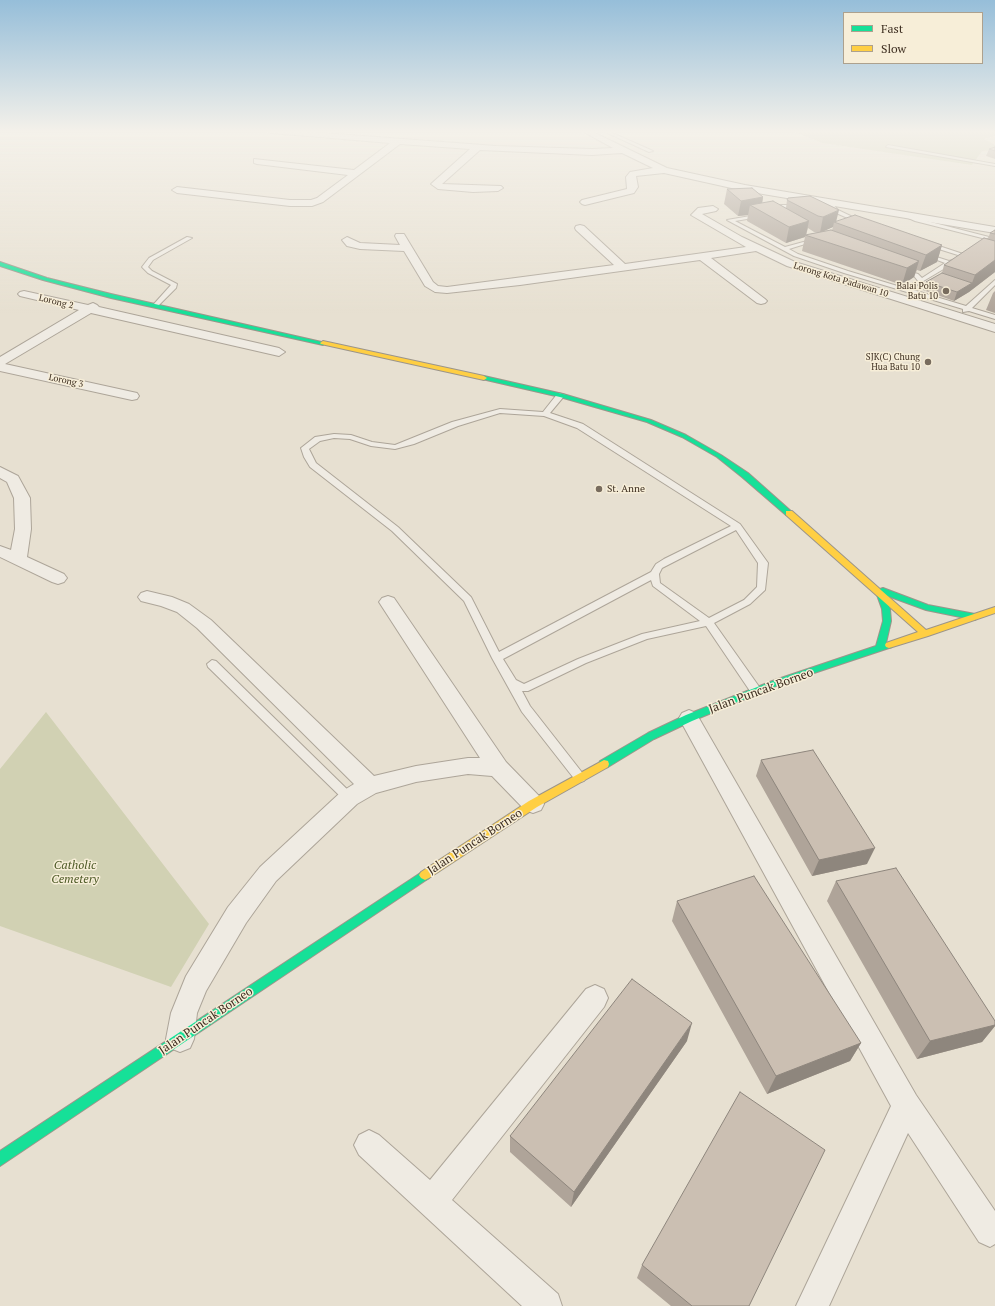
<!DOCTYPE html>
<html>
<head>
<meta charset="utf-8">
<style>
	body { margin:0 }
	#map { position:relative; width:995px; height:1306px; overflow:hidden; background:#e7e0d1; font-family:"PT Serif",serif }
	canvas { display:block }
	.legend { position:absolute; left:843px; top:12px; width:140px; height:52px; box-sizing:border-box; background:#f7eed8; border:1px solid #ada18e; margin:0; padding:5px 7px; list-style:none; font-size:12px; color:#3d2e20 }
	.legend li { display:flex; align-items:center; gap:8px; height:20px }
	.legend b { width:20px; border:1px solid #ada18e }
</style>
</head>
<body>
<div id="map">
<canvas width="995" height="1306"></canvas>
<ul class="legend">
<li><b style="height:5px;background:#16e098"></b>Fast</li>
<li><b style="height:5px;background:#ffcf43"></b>Slow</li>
</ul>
</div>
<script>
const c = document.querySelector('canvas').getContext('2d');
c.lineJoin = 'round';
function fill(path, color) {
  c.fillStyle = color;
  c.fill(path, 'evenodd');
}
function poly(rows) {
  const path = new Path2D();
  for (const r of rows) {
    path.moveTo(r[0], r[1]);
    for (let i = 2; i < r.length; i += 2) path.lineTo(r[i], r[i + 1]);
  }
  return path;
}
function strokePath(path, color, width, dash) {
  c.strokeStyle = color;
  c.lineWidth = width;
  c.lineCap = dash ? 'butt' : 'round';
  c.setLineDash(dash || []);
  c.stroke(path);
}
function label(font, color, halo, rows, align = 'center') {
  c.font = font + ' "PT Serif",serif';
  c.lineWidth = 3;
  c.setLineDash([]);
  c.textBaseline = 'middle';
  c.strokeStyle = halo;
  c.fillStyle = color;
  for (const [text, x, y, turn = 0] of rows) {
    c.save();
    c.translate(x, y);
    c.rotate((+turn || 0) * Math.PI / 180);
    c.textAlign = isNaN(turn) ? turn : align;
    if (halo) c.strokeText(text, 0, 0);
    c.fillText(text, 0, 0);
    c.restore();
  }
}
fill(poly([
	[792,131,995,131,995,136,984,139,995,145,995,150,982,151,972,165,822,143],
	[46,712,209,924,171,987,0,926,0,769]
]), '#d1d1b3');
const lane = poly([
	[603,131,608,131,653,151,649,152,603,131],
	[888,145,995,164,995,166,886,147,888,145],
	[827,202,831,202,838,210,859,220,852,224,848,224,848,222,852,220,834,212,827,202],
	[781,205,800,205,803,207,800,209,782,209,771,215,735,221,785,247,818,238,818,240,789,249,798,254,848,271,904,288,918,281,914,276,902,271,902,269,918,274,922,278,945,263,924,255,924,253,949,261,956,259,956,261,952,264,910,289,966,306,995,280,995,285,972,308,995,315,995,319,969,311,963,312,963,309,844,273,794,256,727,220,768,213,781,205],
	[904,214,908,214,919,219,989,237,986,239,915,221,904,216,904,214],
	[187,237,192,238,153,260,148,267,152,271,177,284,176,288,157,307,153,307,153,305,171,285,148,273,142,267,149,258,187,237],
	[926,243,930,243,966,255,961,256,926,245,926,243],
	[558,393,565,395,550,413,583,424,740,524,768,563,765,590,750,604,714,623,760,688,761,691,760,694,752,694,706,626,647,639,586,663,528,691,522,691,530,706,584,775,586,778,584,781,580,782,576,781,522,712,492,658,464,601,392,531,310,467,304,457,301,448,315,437,334,434,351,435,372,442,395,445,452,422,500,409,543,412,558,393],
	[500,413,544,416,577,428,731,526,664,559,656,564,651,572,499,652,471,597,398,527,316,463,309,449,320,441,334,438,350,439,371,446,395,449,414,444,458,426,500,413],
	[736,530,758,563,757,587,744,600,709,618,660,583,659,574,662,568,736,530],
	[651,580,653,586,700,621,642,634,578,659,524,684,516,680,503,659,651,580],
	[212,660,216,661,353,795,355,798,353,801,349,803,345,801,208,667,207,664,212,660]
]);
const street = poly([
	[267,131,297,131,496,146,592,149,613,148,582,131,591,131,667,168,745,185,995,227,995,233,745,191,664,173,636,176,638,187,634,193,585,205,582,204,580,202,582,200,627,189,626,177,630,172,653,168,622,153,592,155,480,150,442,184,501,186,503,188,498,191,473,192,438,189,431,184,470,149,400,144,323,202,312,206,290,206,177,193,172,190,177,187,290,200,311,200,317,198,348,175,257,164,254,163,254,159,354,170,390,143,271,133,267,131],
	[713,206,718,209,716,211,702,214,742,237,795,262,995,324,995,332,787,266,756,251,711,258,765,299,767,301,765,303,761,304,757,303,700,260,520,285,447,293,435,292,425,286,404,251,360,249,347,246,342,240,347,237,360,243,400,245,395,236,396,234,404,234,433,282,438,286,447,287,614,265,576,230,575,228,576,226,580,225,584,226,625,264,746,247,691,215,698,208,713,206],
	[24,291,88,305,93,303,97,305,99,307,279,348,285,352,279,356,91,313,5,364,137,393,139,396,137,399,132,400,0,371,0,357,79,310,20,296,18,294,20,292,24,291],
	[0,467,18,476,30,498,31,529,27,557,64,574,67,578,64,582,58,584,52,582,0,557,0,546,11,550,15,529,14,498,7,482,0,478,0,467],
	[147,591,172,597,189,604,211,620,374,776,416,766,468,758,480,758,379,602,382,598,388,596,394,598,506,762,541,798,544,804,541,810,533,813,525,810,492,776,468,774,416,782,376,793,357,804,276,881,246,923,206,991,197,1013,194,1039,190,1048,180,1052,170,1048,166,1039,171,1013,186,976,228,907,260,867,341,792,354,784,197,628,177,612,161,606,141,601,138,597,141,593,147,591],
	[689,710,696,713,916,1095,995,1211,995,1244,990,1247,979,1242,908,1133,829,1306,796,1306,891,1106,679,718,682,713,689,710],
	[595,985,604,989,608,998,604,1007,452,1200,558,1294,562,1306,522,1306,359,1155,354,1145,359,1135,369,1130,379,1135,430,1180,586,989,595,985]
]);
const fast = poly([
	[0,262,47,278,111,294,326,343,323,345,111,298,43,280,0,266,0,262],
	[484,376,563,394,651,420,686,435,721,455,748,473,793,513,789,515,786,515,742,477,717,457,682,437,647,422,560,397,482,379,482,377,484,376],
	[883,588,928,605,975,614,979,617,975,620,926,610,885,595,890,609,891,621,886,643,892,643,893,645,892,647,781,684,692,721,654,739,608,767,604,768,600,767,599,764,600,761,648,733,686,715,775,680,876,646,883,621,882,609,877,595,880,593,880,589,883,588],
	[425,870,429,872,431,875,429,878,0,1166,0,1151,425,870]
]);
const slow = poly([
	[323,341,484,376,487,378,484,380,321,344,320,343,323,341],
	[786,511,792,511,926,630,995,607,995,613,928,636,889,648,886,647,885,645,886,643,918,632,786,515,786,511],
	[604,760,608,761,609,764,608,767,537,807,429,878,425,880,421,878,419,875,421,872,529,801,604,760]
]);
strokePath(lane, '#ada599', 2);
strokePath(street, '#ada599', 2);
strokePath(fast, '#9c958a', 2);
strokePath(slow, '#9c958a', 2);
fill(lane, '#efebe3');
fill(street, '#efebe3');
fill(fast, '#16e098');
fill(slow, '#ffcf43');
fill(poly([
	[995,147,995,159,986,156,989,149],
	[727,189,763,197,762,203,786,208,787,200,837,221,942,245,937,262,920,271,917,270,914,277,902,285,802,251,805,237,786,243,747,221,748,215,738,216,724,204],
	[833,227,832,230,822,231],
	[808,228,814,232,818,232,806,235],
	[995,230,995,272,969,292,954,301,923,290,926,282,942,273,944,265,988,239,990,233],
	[995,291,995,313,986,310,993,293],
	[761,760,867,864,812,876,756,776],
	[836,881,995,1021,995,1026,982,1042,917,1059,827,901],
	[677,901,861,1043,850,1061,767,1094,672,921],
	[687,1041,571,1207,510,1152,510,1136],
	[642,1265,749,1306,671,1306,637,1278]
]), '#afa499');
fill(poly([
	[763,197,761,211,750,205,748,215,738,216,741,201],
	[839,210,836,222,834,222,833,227,820,233,823,217],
	[809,221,806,235,805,235,805,237,786,243,789,227],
	[942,245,937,262,920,271,926,255],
	[995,260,995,272,969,292,954,301,957,292,972,283,975,275],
	[919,261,914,277,902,285,907,268],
	[875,848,867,864,812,876,819,860],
	[692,1023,687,1041,571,1207,574,1192],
	[995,1025,995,1026,982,1042,917,1059,930,1041],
	[861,1043,850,1061,767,1094,776,1076]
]), '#8e867d');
const building = poly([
	[995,147,995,151,989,149,995,147],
	[752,188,763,197,741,201,727,189,752,188],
	[810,196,839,210,823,217,818,216,787,200,788,198,810,196],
	[773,201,809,221,789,227,750,205,773,201],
	[855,215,942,245,926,255,834,222,855,215],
	[831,230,919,261,907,268,805,235,831,230],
	[995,230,995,234,990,233,995,230],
	[984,238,995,241,995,260,975,275,944,265,984,238],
	[942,273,972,283,957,292,926,282,942,273],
	[813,750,875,848,819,860,761,760,813,750],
	[896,868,995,1021,995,1025,930,1041,836,881,896,868],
	[754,876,861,1043,776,1076,677,901,754,876],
	[632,979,692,1023,574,1192,510,1136,632,979],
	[740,1092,825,1150,749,1306,692,1306,642,1265,740,1092]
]);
fill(building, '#cbbfb2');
strokePath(building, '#8e867d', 1);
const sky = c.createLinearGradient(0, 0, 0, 313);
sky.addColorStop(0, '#96bed9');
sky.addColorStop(0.42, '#f4f1ea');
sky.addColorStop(1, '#f4f1ea00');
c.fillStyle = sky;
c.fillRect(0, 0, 995, 313);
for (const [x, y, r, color] of [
	[946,291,4,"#786c5e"],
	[928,362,4,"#786c5e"],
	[599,489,4,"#786c5e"]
]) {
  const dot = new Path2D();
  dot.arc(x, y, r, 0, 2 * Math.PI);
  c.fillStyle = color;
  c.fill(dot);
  strokePath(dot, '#f7eed8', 1.5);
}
label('9px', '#3d2e20', '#f7eed8', [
	["Lorong Kota Padawan 10",841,280,17],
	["Lorong 2",56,302,14],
	["Lorong 3",66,381,12]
]);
label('9px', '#3d2e20', '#f7eed8', [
	["Balai Polis",938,286],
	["Batu 10",938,296],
	["SJK(C) Chung",920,357],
	["Hua Batu 10",920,367]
], 'right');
label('10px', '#3d2e20', '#f7eed8', [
	["St. Anne",607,489]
], 'left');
label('12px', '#3d2e20', '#f7eed8', [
	["Jalan Puncak Borneo",761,691,-20],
	["Jalan Puncak Borneo",475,842,-33],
	["Jalan Puncak Borneo",206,1021,-34]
]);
label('italic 12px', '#4d5a26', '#f7eed8', [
	["Catholic",75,866],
	["Cemetery",75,880]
]);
</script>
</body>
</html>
